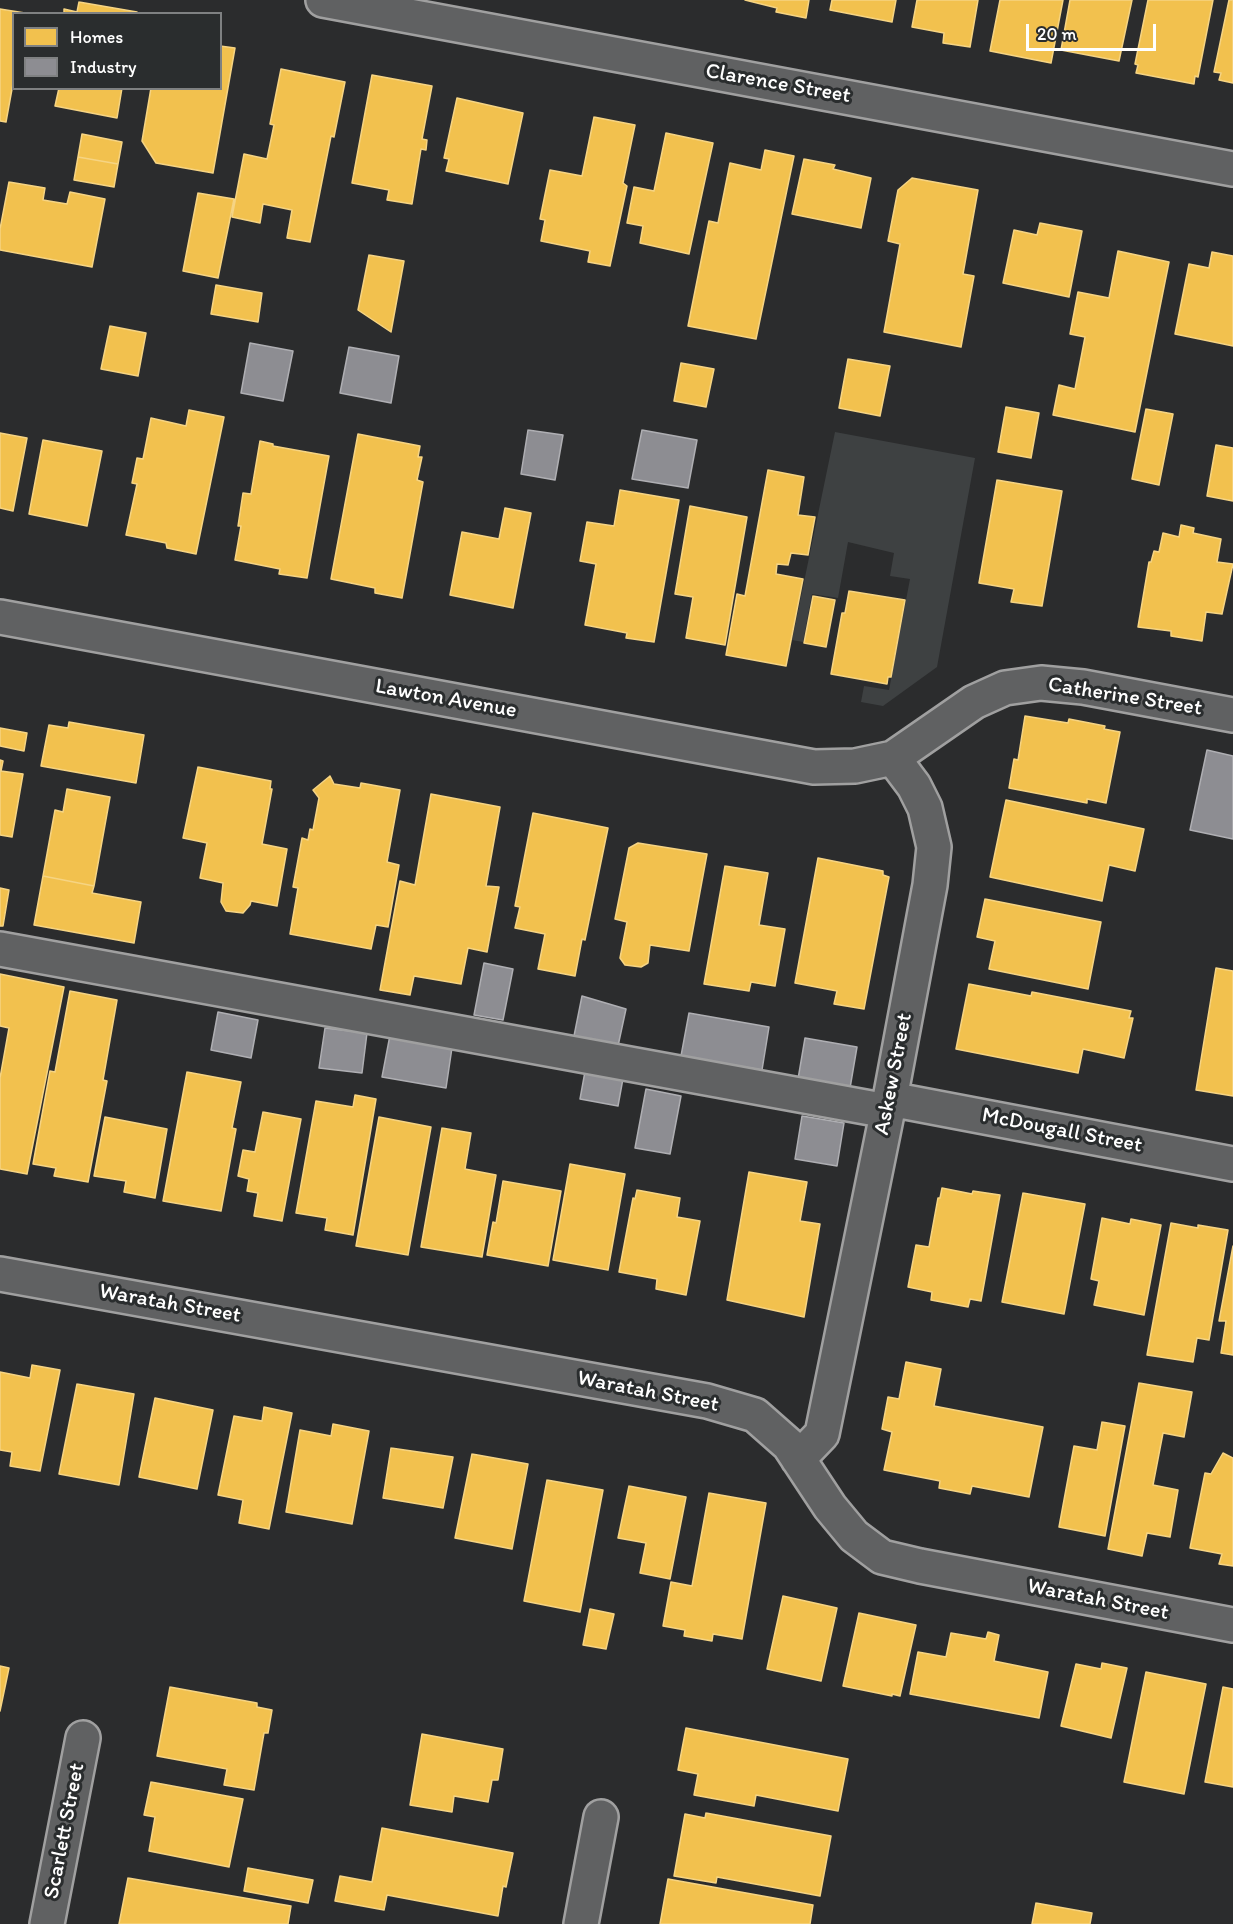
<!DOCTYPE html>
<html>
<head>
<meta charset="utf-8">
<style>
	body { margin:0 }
	#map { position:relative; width:1233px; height:1924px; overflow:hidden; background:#2b2c2d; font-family:Itim,sans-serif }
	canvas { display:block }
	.legend { position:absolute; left:12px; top:12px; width:210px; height:78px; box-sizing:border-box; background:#2a2d2e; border:2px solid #7f8182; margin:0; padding:8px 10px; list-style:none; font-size:18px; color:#fff }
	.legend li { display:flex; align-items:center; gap:12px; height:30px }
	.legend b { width:30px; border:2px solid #7f8182 }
	.scale { position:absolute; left:1026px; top:24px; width:130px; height:27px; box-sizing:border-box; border:3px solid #fff; border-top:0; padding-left:8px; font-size:18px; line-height:21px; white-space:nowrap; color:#fff; -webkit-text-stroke:4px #2a2d2e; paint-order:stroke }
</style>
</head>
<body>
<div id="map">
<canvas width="1233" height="1924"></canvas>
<ul class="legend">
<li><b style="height:16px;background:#f2c14e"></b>Homes</li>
<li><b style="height:16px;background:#8d8d92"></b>Industry</li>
</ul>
<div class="scale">20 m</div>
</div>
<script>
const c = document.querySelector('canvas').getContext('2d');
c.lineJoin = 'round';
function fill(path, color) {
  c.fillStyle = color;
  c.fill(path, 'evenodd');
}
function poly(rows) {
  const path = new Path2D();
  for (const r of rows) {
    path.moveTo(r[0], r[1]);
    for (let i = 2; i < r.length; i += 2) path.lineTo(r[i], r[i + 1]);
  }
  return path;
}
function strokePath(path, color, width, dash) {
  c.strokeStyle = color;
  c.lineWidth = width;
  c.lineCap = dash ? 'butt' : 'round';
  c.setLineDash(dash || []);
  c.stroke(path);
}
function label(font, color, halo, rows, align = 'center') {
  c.font = font + ' Itim,sans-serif';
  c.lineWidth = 6;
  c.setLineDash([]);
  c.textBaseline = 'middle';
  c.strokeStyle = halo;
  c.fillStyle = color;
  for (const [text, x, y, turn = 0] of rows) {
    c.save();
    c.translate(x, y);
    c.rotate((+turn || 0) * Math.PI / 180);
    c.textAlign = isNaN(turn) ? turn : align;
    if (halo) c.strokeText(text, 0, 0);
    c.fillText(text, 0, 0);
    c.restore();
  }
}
fill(poly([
	[835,432,975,458,937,667,883,706,861,702,864,686,889,690,910,579,890,576,894,553,848,542,838,598,812,594,803,642,792,640]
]), '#3e4142');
const homes = poly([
	[745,0,809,0,806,18,776,12,777,8,745,0],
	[832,0,896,0,892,22,830,10,832,0],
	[917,0,978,0,970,47,943,43,944,33,912,27,917,0],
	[1000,0,1063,0,1051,63,990,51,1000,0],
	[1070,0,1132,0,1119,61,1061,50,1070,0],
	[1148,0,1213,0,1198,77,1195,76,1194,84,1136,73,1138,65,1135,64,1148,0],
	[1229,0,1233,0,1233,83,1219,80,1221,73,1214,72,1229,0],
	[79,2,137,12,136,14,64,14,64,9,77,12,79,2],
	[0,9,25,13,14,14,14,78,6,122,0,121,0,9],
	[220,46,235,48,213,173,156,163,142,141,151,88,220,88,220,46],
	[281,69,345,82,334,137,331,136,310,242,287,238,292,210,263,204,260,223,232,217,244,154,267,159,274,125,270,124,281,69],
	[372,75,432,86,422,139,427,140,426,150,421,149,412,204,387,200,389,190,352,183,372,75],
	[59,88,122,88,117,118,55,106,59,88],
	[457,98,523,113,508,184,446,171,449,159,444,158,457,98],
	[594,117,635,125,623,183,627,186,610,266,588,262,590,251,541,241,545,220,540,219,550,170,582,176,594,117],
	[666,133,713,143,689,254,640,243,643,226,627,223,634,187,654,191,666,133],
	[82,134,122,142,118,164,78,157,82,134],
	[765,150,794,156,756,339,688,326,709,221,718,223,730,163,761,170,765,150],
	[78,157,118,164,114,187,74,180,78,157],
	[804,159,835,165,833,169,871,178,861,228,792,214,804,159],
	[912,178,978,190,963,274,974,276,961,347,884,332,900,244,888,241,898,190,912,178],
	[9,182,45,188,43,200,67,204,70,192,105,199,92,267,0,250,0,229,9,182],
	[198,193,234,199,218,278,183,271,198,193],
	[1040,223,1082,231,1069,297,1003,283,1014,230,1037,235,1040,223],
	[1118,251,1169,262,1135,432,1053,415,1059,385,1075,389,1085,337,1070,334,1078,292,1109,298,1118,251],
	[1212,252,1233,256,1233,346,1175,334,1189,264,1209,268,1212,252],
	[369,255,404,261,391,332,358,310,369,255],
	[216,285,262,293,258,322,211,314,216,285],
	[110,326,146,333,138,376,101,369,110,326],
	[848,359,890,366,880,416,839,408,848,359],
	[681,363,714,369,706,407,674,401,681,363],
	[1006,407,1039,413,1031,458,998,452,1006,407],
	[1146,409,1173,414,1159,485,1132,479,1146,409],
	[189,410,224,417,196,554,167,548,166,543,126,535,137,484,132,483,137,458,143,459,151,418,186,426,189,410],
	[0,433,27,438,13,511,0,508,0,433],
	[358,434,420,446,418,457,422,457,417,480,423,482,402,598,375,593,375,588,331,579,358,434],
	[43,440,102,451,87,526,29,514,43,440],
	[260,441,273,444,273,446,329,456,307,578,279,574,280,569,235,560,241,526,238,526,243,493,251,494,260,441],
	[1216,445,1233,448,1233,501,1207,496,1216,445],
	[768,470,804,477,798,515,815,517,808,555,791,553,788,565,777,564,776,574,803,579,786,666,726,655,737,594,745,596,768,470],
	[997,480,1062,491,1042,606,1011,602,1014,589,979,583,997,480],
	[620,490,679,500,654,642,626,638,627,633,585,625,596,564,580,561,587,522,614,526,620,490],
	[690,506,747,517,725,645,686,638,693,597,675,594,690,506],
	[505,508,531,513,513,608,450,595,462,532,499,539,505,508],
	[1181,525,1194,528,1193,533,1221,539,1217,562,1233,564,1222,614,1206,612,1202,641,1171,636,1171,631,1138,627,1149,562,1151,562,1154,551,1159,552,1163,533,1179,537,1181,525],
	[849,591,905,600,891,677,888,677,887,684,831,674,842,613,845,613,849,591],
	[813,596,835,600,826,647,804,643,813,596],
	[1025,716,1068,723,1069,719,1105,726,1104,729,1120,732,1106,803,1087,799,1087,803,1009,788,1014,759,1018,760,1025,716],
	[69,722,144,735,136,783,41,766,49,725,68,728,69,722],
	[0,728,27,733,24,751,0,746,0,728],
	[0,760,3,761,1,771,23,774,12,837,0,835,0,760],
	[198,767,271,781,270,789,272,789,262,844,287,849,277,906,251,901,250,905,243,913,226,911,221,902,223,883,200,878,207,843,183,838,198,767],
	[330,776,334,784,360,788,361,783,400,790,387,862,399,865,388,927,376,925,371,949,290,934,298,888,293,887,302,838,308,840,310,829,313,830,319,798,313,790,330,776],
	[67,789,110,797,94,886,43,876,55,810,63,812,67,789],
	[431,794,500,807,486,886,499,887,487,952,468,948,461,984,414,976,410,995,380,990,400,881,415,885,431,794],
	[1006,800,1144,829,1135,871,1109,865,1102,901,990,877,1006,800],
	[533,813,608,828,585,940,582,939,575,976,538,969,545,934,515,928,520,907,515,906,533,813],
	[638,843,707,854,689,951,650,945,648,963,641,967,625,965,620,958,627,922,615,919,629,848,638,843],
	[818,858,883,871,883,875,889,877,864,1009,834,1004,837,991,795,983,818,858],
	[725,866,768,873,759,925,785,929,775,986,751,982,749,991,704,984,725,866],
	[43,876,94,886,92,893,141,902,134,943,34,925,43,876],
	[0,888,9,890,3,926,0,926,0,888],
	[985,899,1101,922,1088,989,989,969,995,941,977,937,985,899],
	[1216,968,1233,971,1233,1096,1196,1090,1216,968],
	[0,974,64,987,27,1174,0,1169,0,1078,9,1028,0,1026,0,974],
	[969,984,1031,996,1032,992,1131,1011,1129,1018,1133,1018,1124,1058,1083,1049,1078,1073,956,1049,969,984],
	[70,991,117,1000,103,1080,107,1081,88,1182,54,1176,56,1168,33,1164,50,1071,55,1072,70,991],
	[187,1072,241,1082,232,1128,236,1129,221,1211,163,1201,187,1072],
	[355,1095,376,1099,353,1235,325,1230,327,1218,296,1213,316,1101,353,1107,355,1095],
	[263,1112,301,1119,282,1221,254,1216,258,1193,247,1191,249,1179,238,1176,243,1150,255,1152,263,1112],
	[105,1117,167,1129,155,1198,124,1192,126,1181,94,1176,105,1117],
	[379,1117,431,1127,408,1255,356,1246,379,1117],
	[442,1128,471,1133,465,1169,496,1175,482,1257,421,1247,442,1128],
	[570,1164,625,1174,608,1270,553,1260,570,1164],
	[749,1172,807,1182,800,1221,820,1224,804,1317,727,1300,749,1172],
	[503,1181,561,1191,548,1266,487,1255,493,1222,496,1223,503,1181],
	[942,1188,972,1194,973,1191,1000,1195,981,1301,970,1299,968,1307,931,1300,932,1292,908,1287,916,1245,929,1247,938,1198,940,1198,942,1188],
	[637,1190,680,1198,677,1217,700,1221,686,1295,656,1289,657,1279,619,1272,633,1198,635,1199,637,1190],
	[1023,1193,1085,1204,1064,1314,1002,1302,1023,1193],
	[1102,1218,1130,1224,1131,1219,1161,1225,1144,1315,1094,1305,1099,1281,1091,1279,1102,1218],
	[1171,1223,1198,1228,1198,1225,1228,1230,1209,1340,1197,1338,1193,1362,1147,1355,1171,1223],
	[1233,1246,1233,1355,1221,1353,1226,1321,1219,1321,1233,1246],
	[906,1362,941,1369,934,1406,1043,1427,1029,1497,972,1486,970,1494,939,1488,940,1481,884,1470,892,1432,882,1429,888,1397,899,1399,906,1362],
	[32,1365,60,1370,40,1471,10,1466,12,1452,0,1450,0,1372,30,1378,32,1365],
	[1139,1383,1192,1392,1184,1437,1163,1433,1153,1485,1178,1490,1170,1537,1147,1533,1142,1556,1108,1549,1139,1383],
	[77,1384,134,1394,119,1485,59,1474,77,1384],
	[155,1398,213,1410,197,1489,139,1477,155,1398],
	[264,1407,292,1413,269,1529,239,1523,243,1500,218,1495,234,1416,262,1421,264,1407],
	[1102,1422,1125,1426,1105,1536,1059,1527,1074,1446,1097,1450,1102,1422],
	[333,1424,369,1431,352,1524,286,1512,300,1430,331,1436,333,1424],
	[391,1448,453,1457,443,1508,383,1498,391,1448],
	[1223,1453,1233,1458,1233,1566,1219,1564,1222,1554,1190,1548,1205,1473,1211,1474,1223,1453],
	[472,1454,528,1464,512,1549,455,1538,472,1454],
	[547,1480,603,1490,580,1612,524,1601,547,1480],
	[629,1486,686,1497,670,1579,640,1573,646,1543,618,1538,629,1486],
	[709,1493,766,1503,742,1639,713,1634,712,1641,684,1636,685,1630,663,1626,671,1582,692,1586,709,1493],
	[783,1596,837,1608,821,1681,767,1669,783,1596],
	[590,1609,614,1614,606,1649,583,1645,590,1609],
	[859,1613,916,1625,900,1696,892,1694,892,1696,843,1686,859,1613],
	[988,1632,999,1635,994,1661,1048,1672,1039,1718,910,1694,918,1652,946,1657,951,1633,986,1639,988,1632],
	[1102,1663,1127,1668,1111,1738,1061,1726,1076,1664,1101,1669,1102,1663],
	[0,1666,9,1668,0,1711,0,1666],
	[1146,1672,1206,1684,1184,1794,1124,1782,1146,1672],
	[170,1687,257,1703,257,1707,272,1710,268,1733,264,1733,254,1790,224,1785,227,1769,157,1756,170,1687],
	[1223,1687,1233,1689,1233,1787,1205,1782,1223,1687],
	[686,1728,848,1759,838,1811,756,1795,754,1806,694,1795,698,1774,678,1770,686,1728],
	[422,1734,503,1749,498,1780,492,1780,488,1802,454,1796,452,1812,410,1805,422,1734],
	[151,1782,243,1799,229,1867,149,1851,155,1817,144,1815,151,1782],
	[706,1813,831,1836,820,1896,717,1877,716,1883,674,1876,685,1814,705,1818,706,1813],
	[382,1828,513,1853,506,1887,503,1886,498,1916,387,1895,384,1910,335,1901,340,1876,372,1882,382,1828],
	[248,1868,313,1880,308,1903,244,1891,248,1868],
	[128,1878,291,1906,288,1924,119,1924,128,1878],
	[668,1879,813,1905,810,1924,660,1924,668,1879],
	[1036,1903,1092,1913,1090,1924,1032,1924,1036,1903]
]);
fill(homes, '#f2c14e');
strokePath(homes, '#f6d483', 1.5);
const industry = poly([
	[250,343,293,351,283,401,241,393,250,343],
	[349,347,399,356,391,403,340,393,349,347],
	[528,430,563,435,555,480,521,474,528,430],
	[642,430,697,440,688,488,632,479,642,430],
	[1207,750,1233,756,1233,839,1190,830,1207,750],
	[484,963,513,969,503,1020,474,1015,484,963],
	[582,996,626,1009,618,1046,574,1036,582,996],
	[218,1012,258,1020,251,1058,211,1050,218,1012],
	[689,1013,769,1027,762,1070,681,1056,689,1013],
	[325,1028,367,1033,362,1073,319,1068,325,1028],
	[391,1030,453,1041,446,1088,382,1077,391,1030],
	[805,1038,857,1047,849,1094,797,1085,805,1038],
	[586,1066,624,1073,618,1106,580,1099,586,1066],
	[646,1089,681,1096,670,1154,635,1148,646,1089],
	[802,1116,844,1123,837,1166,795,1159,802,1116]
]);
fill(industry, '#8d8d92');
strokePath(industry, '#afafb3', 1.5);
const minor = poly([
	[323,0,1233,169],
	[0,617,814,767,855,766,893,758,974,702,1005,688,1041,683,1083,687,1233,715],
	[0,949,887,1111],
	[890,1099,1233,1164],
	[0,1274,707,1401,755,1415,789,1445,830,1507,854,1536,882,1557,920,1566,1233,1625],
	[798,1459,822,1434,890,1099,930,885,934,847,925,808,914,786,893,758],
	[47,1924,83,1738],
	[581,1924,601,1817]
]);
strokePath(minor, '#a0a0a0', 38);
strokePath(minor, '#606162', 33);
label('22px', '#fff', '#2a2d2e', [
	["Clarence Street",778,84,10],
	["Catherine Street",1125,697,9],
	["Lawton Avenue",446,699,10],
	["Askew Street",894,1074,-79],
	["McDougall Street",1062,1131,11],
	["Waratah Street",170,1304,10],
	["Waratah Street",648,1392,11],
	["Waratah Street",1098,1600,11],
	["Scarlett Street",65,1831,-79]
]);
</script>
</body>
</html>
